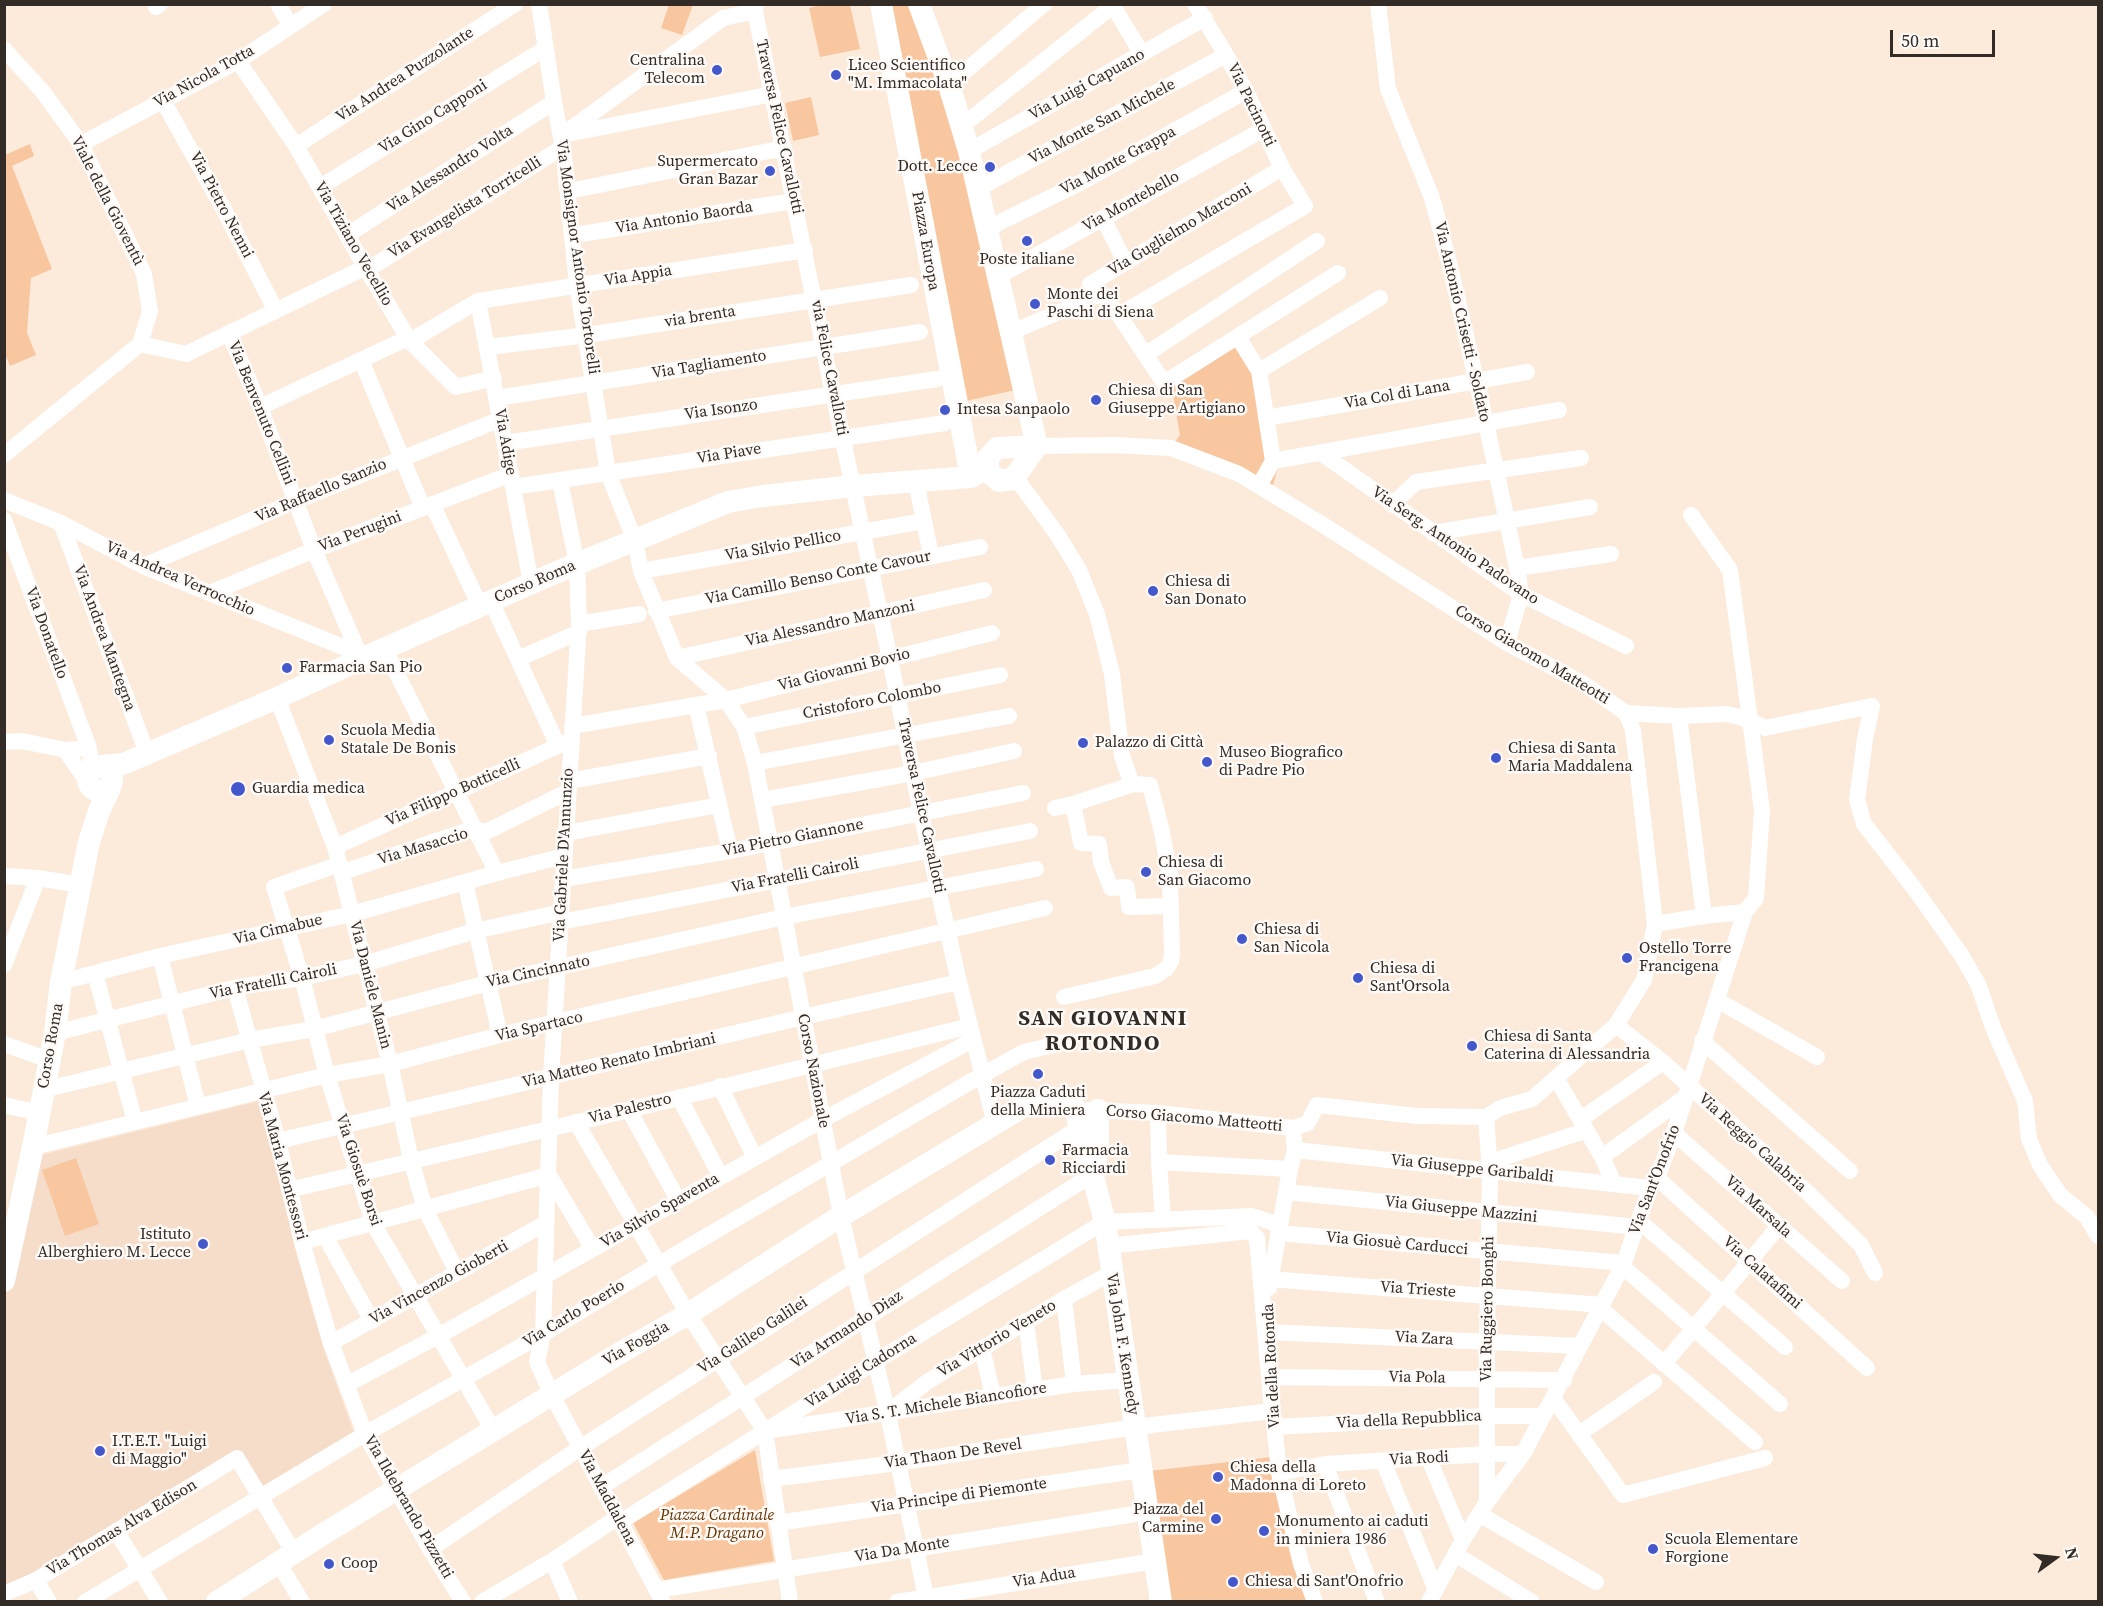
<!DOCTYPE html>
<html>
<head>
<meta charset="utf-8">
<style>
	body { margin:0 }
	#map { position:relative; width:2103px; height:1606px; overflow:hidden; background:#fceadb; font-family:"Source Serif 4",serif }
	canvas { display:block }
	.frame { position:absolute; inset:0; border:6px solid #322b26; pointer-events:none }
	.north { position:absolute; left:2025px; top:1528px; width:60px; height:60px; -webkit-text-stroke:4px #fefaf7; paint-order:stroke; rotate:75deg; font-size:16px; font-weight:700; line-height:24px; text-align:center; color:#322b26 }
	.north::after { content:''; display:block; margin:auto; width:21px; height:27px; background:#322b26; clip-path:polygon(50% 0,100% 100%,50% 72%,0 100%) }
	.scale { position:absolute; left:1890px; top:30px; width:105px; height:27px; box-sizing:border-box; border:3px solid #322b26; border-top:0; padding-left:8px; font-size:18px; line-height:21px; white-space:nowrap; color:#322b26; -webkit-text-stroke:4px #fefaf7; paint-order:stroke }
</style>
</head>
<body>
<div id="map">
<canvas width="2103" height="1606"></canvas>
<div class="frame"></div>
<div class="north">N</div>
<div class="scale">50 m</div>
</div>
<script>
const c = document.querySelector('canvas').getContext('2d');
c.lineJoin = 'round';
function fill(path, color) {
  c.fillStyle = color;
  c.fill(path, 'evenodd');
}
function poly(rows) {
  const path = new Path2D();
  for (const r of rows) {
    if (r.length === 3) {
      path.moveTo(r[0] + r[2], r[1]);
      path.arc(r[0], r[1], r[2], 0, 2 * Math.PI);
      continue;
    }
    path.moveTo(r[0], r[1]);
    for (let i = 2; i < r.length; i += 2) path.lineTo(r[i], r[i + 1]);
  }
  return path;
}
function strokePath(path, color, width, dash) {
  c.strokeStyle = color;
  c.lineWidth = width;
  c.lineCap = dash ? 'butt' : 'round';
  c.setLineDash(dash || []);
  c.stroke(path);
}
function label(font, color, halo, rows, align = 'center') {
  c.font = font + ' "Source Serif 4",serif';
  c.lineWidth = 5;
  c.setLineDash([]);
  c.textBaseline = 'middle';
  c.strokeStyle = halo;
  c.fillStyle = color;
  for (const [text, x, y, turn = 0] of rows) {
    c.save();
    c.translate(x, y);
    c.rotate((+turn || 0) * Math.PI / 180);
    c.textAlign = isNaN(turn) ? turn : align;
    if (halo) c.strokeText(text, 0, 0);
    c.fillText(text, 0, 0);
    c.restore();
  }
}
fill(poly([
	[259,1101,297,1256,323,1347,354,1433,264,1490,242,1453,5,1589,4,1232,41,1155]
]), '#f6ddca');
fill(poly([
	[825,4,850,5,860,49,820,57,809,8],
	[669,5,693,5,682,35,661,28],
	[882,5,917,5,1024,388,957,403],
	[811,97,819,135,793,141,785,103],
	[30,144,34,156,12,166,52,269,31,278,27,333,36,355,10,366,4,352,5,155],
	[1246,340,1281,457,1271,492,1171,448,1180,435,1171,383],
	[76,1158,99,1224,65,1236,42,1170],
	[755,1450,774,1561,664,1580,633,1523],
	[1273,1457,1313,1601,1169,1601,1149,1471]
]), '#f8c79f');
strokePath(poly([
	[278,4,290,25],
	[539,4,554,102,563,147,577,285,608,473,635,541,641,571,677,658,726,700,744,727,755,763,841,1216,888,1414,927,1602],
	[756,4,755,11,833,394,890,659,921,813,959,982,995,1124],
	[1378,4,1388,89,1432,198,1449,262,1486,423,1517,568,1521,594,1507,643],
	[1113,6,1142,54],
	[156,7,160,4],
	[4,49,43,92,81,144,144,274,150,311,140,344,4,455],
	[238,61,296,146,367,270,410,341,456,387,494,378],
	[949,85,1044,4],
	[163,101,223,208,276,311],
	[962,126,1115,4],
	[567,134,773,94],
	[561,136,723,18,755,11],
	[81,144,238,61,324,4],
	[296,146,515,4],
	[969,151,1205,18],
	[320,187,546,48],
	[979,188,1226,55],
	[569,191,784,148],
	[1103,218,1125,262],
	[988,228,1080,183,1246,91],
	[347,235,554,102],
	[574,235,794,201],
	[367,270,563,147],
	[999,276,1264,129],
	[1101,294,1090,284,1282,168],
	[478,301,531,583],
	[1119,315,1305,206,1282,168,1246,91,1226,55,1195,4],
	[1012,332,1101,294,1119,315,1164,383,1338,273],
	[229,333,260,407,314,550,361,658],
	[1238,337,1259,371,1273,461,1259,486],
	[410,341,478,301,805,250],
	[140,344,186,354,366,267],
	[488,347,587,335,911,285],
	[1145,355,1317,241],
	[361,360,423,508],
	[1259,371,1380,298],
	[497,398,920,332],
	[260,407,408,338],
	[1266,418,1527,372],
	[505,443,937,379],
	[1037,446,1114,445,1171,448,1239,474,1320,523,1507,643,1584,684,1626,713,1633,730,1655,924,1644,980,1616,1025,1532,1099,1500,1108,1486,1117,1417,1116,1317,1105,1308,1123,1293,1128,1158,1113,1088,1110],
	[1321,453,1521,594,1626,646],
	[1273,461,1559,410],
	[1015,477,1057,534,1079,570,1097,614,1112,674,1122,756,1130,779,1134,784,1150,785,1162,832,1170,878,1172,954,1171,961,1166,969,1155,976,1064,997],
	[560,481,577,564,579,624,551,1077,543,1334,537,1362,552,1395,663,1602],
	[916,482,931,555],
	[513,487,945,423],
	[4,500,61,523,143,566,358,653],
	[432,504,480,606],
	[1392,505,1416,482,1581,458],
	[1691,515,1730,570,1750,720,1765,728,1872,706,1865,739,1857,800,1864,824,1914,888,1960,953,1978,984,1994,1030,2025,1101,2029,1139,2040,1165,2060,1195,2087,1217,2098,1236],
	[4,520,88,745,93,768],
	[61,523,147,753],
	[1433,533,1590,507],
	[143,566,296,501,501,419],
	[1517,568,1611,554],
	[641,571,924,521],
	[210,593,314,550,511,474],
	[491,601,558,746],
	[656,611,980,547],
	[579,624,639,614],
	[384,648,497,873],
	[677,658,984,590],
	[518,659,579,632],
	[277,698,335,847,390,1064,411,1160,425,1209,457,1272],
	[696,705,730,851],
	[1679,716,1704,916],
	[572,726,726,700,992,633],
	[744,727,1000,675],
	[4,742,22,741,65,750,78,749,88,745],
	[65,750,89,784],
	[755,763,1009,716],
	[569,781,709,756],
	[762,800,913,773,1014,751],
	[1073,804,1081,843,1099,844,1101,862,1111,888,1127,887,1129,907,1171,906],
	[1055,808,1073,804,1134,784],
	[566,833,719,805],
	[335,847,571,740],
	[340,864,274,887,302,978,327,1075,373,1223,493,1430],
	[343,872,466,831,488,831,569,791],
	[4,876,38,878,81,885],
	[563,879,730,851,1023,793],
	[465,882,500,1035],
	[561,922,1030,831],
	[1655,924,1704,916,1745,912],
	[160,956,198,1106],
	[4,965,38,878],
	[95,973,135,1122],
	[61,982,160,956,352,914,497,873,564,856],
	[235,988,278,1141,302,1242,331,1343,365,1434,430,1549,463,1602],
	[1717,1000,1817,1057],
	[1616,1025,1663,1062,1808,1193,1861,1245,1875,1273],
	[55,1033,238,987,302,978,364,964,475,931,561,912],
	[1702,1041,1850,1171],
	[4,1044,49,1060],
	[1556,1078,1602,1157,1614,1183],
	[720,1086,755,1158],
	[43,1090,250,1040,314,1029,488,983,784,917,1036,869],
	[679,1097,721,1177],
	[4,1105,39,1113],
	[629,1110,678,1200],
	[1158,1113,1159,1162,1163,1220],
	[1486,1117,1490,1172,1487,1342,1487,1502],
	[1581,1119,1663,1062],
	[576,1122,688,1314,765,1431,790,1602],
	[1674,1133,1842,1281],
	[278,1141,803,1017,959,982],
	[33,1147,327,1075,390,1064,500,1035,1045,908],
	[1295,1150,1650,1188],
	[1602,1157,1684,1098],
	[1159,1162,1290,1169],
	[1490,1162,1585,1131],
	[1657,1178,1867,1368],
	[289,1190,629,1110,970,1026],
	[1286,1192,1637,1227],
	[1639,1221,1785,1347],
	[1105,1222,1252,1216,1280,1225],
	[1278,1233,1624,1263],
	[325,1236,372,1321],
	[302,1242,549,1175,593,1249],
	[1622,1266,1780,1404],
	[1269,1279,1603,1305],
	[1269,1288,1290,1169,1295,1150,1293,1128],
	[1064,1299,1074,1384],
	[1601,1309,1755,1442],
	[1026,1321,1035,1390],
	[1267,1332,1580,1346],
	[331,1343,546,1223],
	[982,1348,993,1396],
	[1664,1364,1779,1226],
	[1270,1377,1564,1380],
	[348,1384,440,1335,822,1120,973,1040],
	[1553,1398,1623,1495,1765,1458],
	[1272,1401,1279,1473,1301,1564,1315,1602],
	[888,1412,927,1382,1064,1299,1111,1273],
	[1274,1427,1487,1416,1543,1416],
	[772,1430,1074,1384,1127,1380],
	[1579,1434,1654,1382],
	[1429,1459,1463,1540],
	[1383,1461,1436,1590],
	[1325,1464,1377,1602],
	[1279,1473,1325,1464,1487,1454,1523,1454],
	[771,1479,897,1463,1135,1427,1272,1411,1257,1238,1250,1231,1108,1246],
	[601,1487,1093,1174],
	[1479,1514,1596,1582],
	[620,1522,875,1362,1096,1227,1105,1226],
	[777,1523,1141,1470],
	[116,1531,160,1602],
	[430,1549,580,1448,1080,1127],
	[1455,1554,1532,1602],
	[552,1561,570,1602],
	[278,1562,302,1602],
	[36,1580,49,1602],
	[657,1590,1147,1512],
	[4,1594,36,1580,237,1458,294,1553],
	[85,1602,365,1434,543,1334,659,1264,982,1075,1024,1052,1070,1041],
	[482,1602,552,1561,618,1517],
	[897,1602,1155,1561],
	[1429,1602,1463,1540,1487,1502,1523,1454,1624,1263,1650,1188,1657,1178,1674,1133,1745,912,1756,898,1762,811,1750,720,1727,714,1679,716,1626,713]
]), '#fff', 16);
strokePath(poly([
	[881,4,971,477],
	[919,4,949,85,969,151,1037,446,1013,479,999,481,988,471,988,458,997,448,1037,446],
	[102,766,123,764,277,698,370,655,550,575,728,502,763,496,853,486,971,477,987,468],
	[100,779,12],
	[1095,1163,1098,1142,1098,1110],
	[4,1281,33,1147,55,1033,61,982,89,842,99,811,110,788],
	[217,1602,325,1533,620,1353,688,1314,841,1216,1026,1105,1063,1099,1071,1101,1075,1109,1105,1222,1161,1602]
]), '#fff', 22);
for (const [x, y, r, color] of [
	[717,70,6,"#4458cc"],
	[836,75,6,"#4458cc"],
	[990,167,6,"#4458cc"],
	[770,171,6,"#4458cc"],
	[1027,241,6,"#4458cc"],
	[1035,304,6,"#4458cc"],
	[1096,400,6,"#4458cc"],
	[945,410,6,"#4458cc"],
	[1153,591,6,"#4458cc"],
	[287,668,6,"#4458cc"],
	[329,740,6,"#4458cc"],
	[1083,743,6,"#4458cc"],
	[1496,758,6,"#4458cc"],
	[1207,762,6,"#4458cc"],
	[238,789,8,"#4458cc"],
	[1146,872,6,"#4458cc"],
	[1242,939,6,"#4458cc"],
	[1627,958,6,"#4458cc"],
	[1358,978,6,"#4458cc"],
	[1472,1046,6,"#4458cc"],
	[1038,1074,6,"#4458cc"],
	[1050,1160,6,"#4458cc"],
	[203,1244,6,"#4458cc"],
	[100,1451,6,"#4458cc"],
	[1218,1477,6,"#4458cc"],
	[1216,1519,6,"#4458cc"],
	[1264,1531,6,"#4458cc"],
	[1653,1549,6,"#4458cc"],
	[329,1564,6,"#4458cc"],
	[1233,1582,6,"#4458cc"]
]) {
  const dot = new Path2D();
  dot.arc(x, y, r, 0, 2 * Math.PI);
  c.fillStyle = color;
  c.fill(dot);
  strokePath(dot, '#fefaf7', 2);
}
label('16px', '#322b26', '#fefaf7', [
	["Centralina",705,61,"right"],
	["Telecom",705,79,"right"],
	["Liceo Scientifico",848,66],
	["\"M. Immacolata\"",848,84],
	["Supermercato",758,162,"right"],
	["Gran Bazar",758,180,"right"],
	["Dott. Lecce",978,167,"right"],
	["Poste italiane",1027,260,"center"],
	["Monte dei",1047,295],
	["Paschi di Siena",1047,313],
	["Chiesa di San",1108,391],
	["Giuseppe Artigiano",1108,409],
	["Intesa Sanpaolo",957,410],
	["Chiesa di",1165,582],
	["San Donato",1165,600],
	["Farmacia San Pio",299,668],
	["Scuola Media",341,731],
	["Statale De Bonis",341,749],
	["Palazzo di Città",1095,743],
	["Chiesa di Santa",1508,749],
	["Maria Maddalena",1508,767],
	["Museo Biografico",1219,753],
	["di Padre Pio",1219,771],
	["Guardia medica",252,789],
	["Chiesa di",1158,863],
	["San Giacomo",1158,881],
	["Chiesa di",1254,930],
	["San Nicola",1254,948],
	["Ostello Torre",1639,949],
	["Francigena",1639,967],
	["Chiesa di",1370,969],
	["Sant'Orsola",1370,987],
	["Chiesa di Santa",1484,1037],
	["Caterina di Alessandria",1484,1055],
	["Piazza Caduti",1038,1093,"center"],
	["della Miniera",1038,1111,"center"],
	["Farmacia",1062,1151],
	["Ricciardi",1062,1169],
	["Istituto",191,1235,"right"],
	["Alberghiero M. Lecce",191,1253,"right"],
	["I.T.E.T. \"Luigi",112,1442],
	["di Maggio\"",112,1460],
	["Chiesa della",1230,1468],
	["Madonna di Loreto",1230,1486],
	["Piazza del",1204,1510,"right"],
	["Carmine",1204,1528,"right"],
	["Monumento ai caduti",1276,1522],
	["in miniera 1986",1276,1540],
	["Scuola Elementare",1665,1540],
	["Forgione",1665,1558],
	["Coop",341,1564],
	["Chiesa di Sant'Onofrio",1245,1582]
], 'left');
label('16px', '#322b26', '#fefaf7', [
	["Via Andrea Puzzolante",405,75,-33],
	["Via Nicola Totta",204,77,-29],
	["Via Luigi Capuano",1087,85,-29],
	["Via Pacinotti",1251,105,64],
	["Via Gino Capponi",433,117,-32],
	["Via Monte San Michele",1102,122,-28],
	["Traversa Felice Cavallotti",779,127,78],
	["Via Monte Grappa",1118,161,-28],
	["Via Alessandro Volta",450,169,-33],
	["Viale della Gioventù",107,201,63],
	["Via Montebello",1131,202,-29],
	["Via Pietro Nenni",221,205,62],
	["Via Evangelista Torricelli",465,208,-32],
	["Via Antonio Baorda",684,218,-9],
	["Via Guglielmo Marconi",1180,230,-31],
	["Piazza Europa",925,241,80],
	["Via Tiziano Vecellio",353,244,60],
	["Via Monsignor Antonio Tortorelli",577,257,82],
	["Via Appia",638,276,-9],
	["via brenta",700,317,-9],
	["Via Antonio Crisetti - Soldato",1462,322,77],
	["Via Tagliamento",709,365,-9],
	["via Felice Cavallotti",829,368,79],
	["Via Col di Lana",1397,395,-10],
	["Via Isonzo",721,410,-8],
	["Via Benvenuto Cellini",261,413,68],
	["Via Adige",505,442,80],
	["Via Piave",729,454,-9],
	["Via Raffaello Sanzio",321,491,-23],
	["Via Perugini",360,532,-21],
	["Via Silvio Pellico",783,546,-10],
	["Via Serg. Antonio Padovano",1455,546,34],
	["Via Camillo Benso Conte Cavour",818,578,-11],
	["Via Andrea Verrocchio",180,579,24],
	["Corso Roma",535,582,-23],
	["Via Alessandro Manzoni",830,624,-12],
	["Via Donatello",46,633,70],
	["Via Andrea Mantegna",104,638,70],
	["Corso Giacomo Matteotti",1532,655,31],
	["Via Giovanni Bovio",844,670,-14],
	["Cristoforo Colombo",872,701,-11],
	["Via Filippo Botticelli",453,793,-24],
	["Traversa Felice Cavallotti",921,806,78],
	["Via Pietro Giannone",793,838,-11],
	["Via Masaccio",423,847,-17],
	["Via Gabriele D'Annunzio",564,855,-87],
	["Via Fratelli Cairoli",795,876,-11],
	["Via Cimabue",278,930,-13],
	["Via Cincinnato",538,972,-12],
	["Via Fratelli Cairoli",273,982,-11],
	["Via Daniele Manin",370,985,76],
	["Via Spartaco",539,1027,-13],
	["Corso Roma",51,1046,-80],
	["Via Matteo Renato Imbriani",619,1061,-13],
	["Corso Nazionale",813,1071,79],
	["Via Palestro",630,1109,-14],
	["Corso Giacomo Matteotti",1194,1119,5],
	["Via Reggio Calabria",1752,1143,42],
	["Via Maria Montessori",282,1166,75],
	["Via Giuseppe Garibaldi",1472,1169,6],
	["Via Giosuè Borsi",358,1170,72],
	["Via Sant'Onofrio",1655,1180,-69],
	["Via Marsala",1758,1207,42],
	["Via Giuseppe Mazzini",1461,1210,6],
	["Via Silvio Spaventa",660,1211,-30],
	["Via Giosuè Carducci",1397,1244,5],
	["Via Calatafimi",1762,1273,42],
	["Via Vincenzo Gioberti",439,1283,-29],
	["Via Trieste",1418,1290,4],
	["Via Ruggiero Bonghi",1488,1309,-89],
	["Via Carlo Poerio",574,1314,-31],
	["Via Armando Diaz",847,1330,-33],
	["Via Galileo Galilei",753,1336,-33],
	["Via Vittorio Veneto",997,1339,-31],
	["Via Zara",1424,1339,3],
	["Via Foggia",636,1344,-30],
	["Via John F. Kennedy",1122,1344,81],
	["Via della Rotonda",1272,1366,-93],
	["Via Luigi Cadorna",861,1371,-32],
	["Via Pola",1417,1378,1],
	["Via S. T. Michele Biancofiore",946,1404,-9],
	["Via della Repubblica",1409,1420,-3],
	["Via Thaon De Revel",953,1454,-8],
	["Via Rodi",1419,1459,-3],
	["Via Principe di Piemonte",959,1496,-8],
	["Via Maddalena",607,1498,62],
	["Via Ildebrando Pizzetti",408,1507,60],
	["Via Thomas Alva Edison",122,1528,-31],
	["Via Da Monte",902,1550,-9],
	["Via Adua",1044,1578,-9]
]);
label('italic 16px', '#633400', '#fefaf7', [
	["Piazza Cardinale",717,1516],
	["M.P. Dragano",717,1534]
]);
c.letterSpacing = '1.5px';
label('bold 22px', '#322b26', '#fefaf7', [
	["SAN GIOVANNI",1103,1019],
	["ROTONDO",1103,1044]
]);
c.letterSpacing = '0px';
</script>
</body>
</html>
